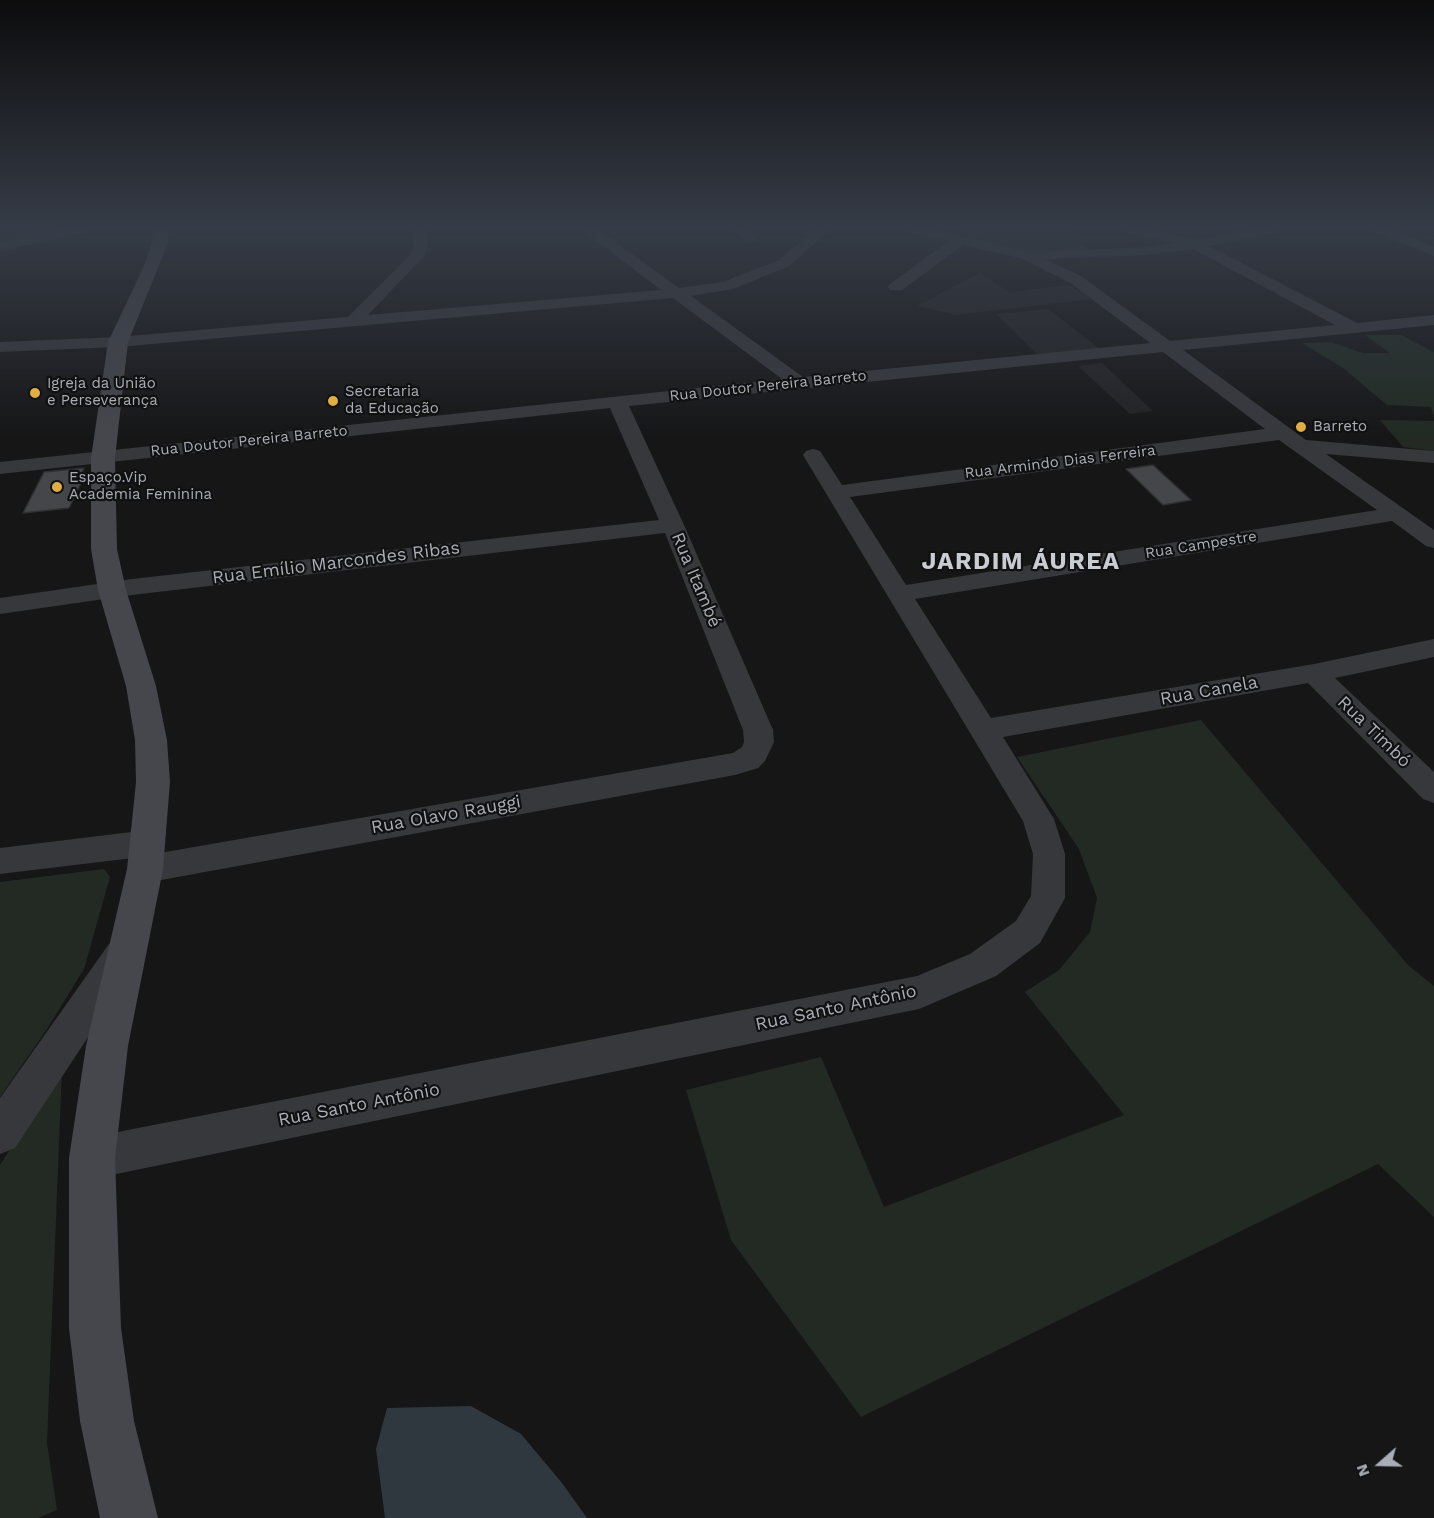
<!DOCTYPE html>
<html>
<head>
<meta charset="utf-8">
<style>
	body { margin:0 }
	#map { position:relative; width:1434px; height:1518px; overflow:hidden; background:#161617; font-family:"Work Sans",sans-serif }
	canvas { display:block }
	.north { position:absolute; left:1350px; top:1434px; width:60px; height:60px; -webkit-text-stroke:4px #111112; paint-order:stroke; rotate:250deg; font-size:16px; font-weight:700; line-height:24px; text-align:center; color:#a9adb6 }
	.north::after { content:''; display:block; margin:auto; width:21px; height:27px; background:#a9adb6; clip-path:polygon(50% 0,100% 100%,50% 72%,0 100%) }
</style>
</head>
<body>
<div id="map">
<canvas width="1434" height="1518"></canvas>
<div class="north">N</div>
</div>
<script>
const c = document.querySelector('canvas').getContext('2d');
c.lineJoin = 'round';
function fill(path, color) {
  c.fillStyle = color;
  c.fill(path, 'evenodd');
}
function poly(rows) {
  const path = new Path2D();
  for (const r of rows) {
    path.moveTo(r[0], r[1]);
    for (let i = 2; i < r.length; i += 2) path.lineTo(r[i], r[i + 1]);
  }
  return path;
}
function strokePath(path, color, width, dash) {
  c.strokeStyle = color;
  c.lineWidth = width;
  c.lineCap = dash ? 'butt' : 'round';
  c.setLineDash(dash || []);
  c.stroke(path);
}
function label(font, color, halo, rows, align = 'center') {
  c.font = font + ' "Work Sans",sans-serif';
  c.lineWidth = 4.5;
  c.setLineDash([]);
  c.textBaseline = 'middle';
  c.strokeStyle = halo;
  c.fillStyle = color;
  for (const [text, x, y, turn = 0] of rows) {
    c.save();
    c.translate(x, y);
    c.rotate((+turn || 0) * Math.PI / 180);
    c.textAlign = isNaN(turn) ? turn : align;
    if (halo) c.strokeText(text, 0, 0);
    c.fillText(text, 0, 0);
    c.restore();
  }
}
fill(poly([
	[0,228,76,228,0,245],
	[963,228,1066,228,1090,252,1026,251,968,237],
	[980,273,1010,292,1070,285,1092,299,956,315,917,306],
	[1048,309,1100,349,1038,355,996,314],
	[1102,363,1153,411,1130,414,1078,366]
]), '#222224');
fill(poly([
	[1365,335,1401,335,1434,352,1434,418,1431,407,1387,405,1343,368,1302,343,1331,342,1363,353,1390,353],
	[1380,420,1434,421,1434,451,1403,447],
	[1201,720,1408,965,1434,986,1434,1217,1378,1164,861,1417,731,1240,686,1090,821,1057,884,1207,1124,1115,1025,992,1059,970,1090,932,1097,898,1079,849,1017,757],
	[104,869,110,877,84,969,47,1029,0,1097,0,882],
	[62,1069,47,1443,57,1510,38,1518,0,1518,0,1165]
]), '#222a23');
fill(poly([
	[471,1406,521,1434,562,1483,587,1518,385,1518,376,1449,387,1408]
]), '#30383f');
const building = poly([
	[1153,465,1191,500,1163,505,1126,469,1153,465],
	[84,468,78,483,81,483,69,508,23,513,44,472,84,468]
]);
fill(building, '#45464a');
strokePath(building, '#303033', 1.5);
fill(poly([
	[67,228,92,228,90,231,0,251,0,243,67,228],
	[413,228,427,228,428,245,425,255,368,315,661,290,580,228,596,228,679,288,723,282,779,260,817,228,832,228,789,266,733,289,691,296,803,377,1150,343,1069,282,1020,258,963,245,902,290,890,290,888,287,890,284,949,241,905,231,903,228,927,228,1030,252,1146,247,1172,243,1122,231,1120,228,1144,228,1195,240,1257,228,1284,228,1277,232,1209,246,1357,323,1434,315,1434,325,1183,350,1306,440,1434,451,1434,463,1326,454,1434,530,1434,548,1426,546,1392,521,915,599,991,718,1314,664,1434,639,1434,657,1335,678,1434,772,1434,803,1423,799,1308,683,1003,737,1054,819,1065,854,1065,898,1040,943,996,976,919,1009,92,1179,77,1173,71,1158,77,1143,92,1137,917,976,970,954,1016,921,1031,896,1033,854,1023,821,803,455,806,451,813,449,820,451,842,485,1265,429,1163,352,629,406,684,525,773,730,774,742,765,761,758,768,735,775,145,883,133,879,128,869,133,859,141,857,0,874,0,848,148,830,159,834,164,843,159,852,154,854,733,753,742,747,744,742,743,730,665,533,132,595,0,614,0,598,132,579,659,520,610,408,0,474,0,462,782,379,673,298,118,347,0,352,0,342,118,337,348,317,411,254,414,245,413,228],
	[1193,249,1335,325,1170,341,1081,276,1045,259,1146,255,1193,249],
	[1279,440,1377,510,906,585,850,497,1279,440],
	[728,228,744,228,758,238,756,241,746,241,728,228],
	[1372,228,1390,228,1434,247,1434,256,1374,231,1372,228],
	[122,939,135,944,140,955,135,966,15,1148,0,1154,0,1098,109,944,122,939]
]), '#37383c');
fill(poly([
	[153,228,169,228,168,243,128,342,115,458,117,549,126,590,156,686,167,740,170,782,163,869,128,1046,115,1158,121,1328,134,1421,158,1518,100,1518,80,1421,69,1328,69,1158,86,1046,127,869,136,782,135,740,126,686,98,590,91,549,91,458,108,342,143,268,152,243,153,228]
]), '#45474c');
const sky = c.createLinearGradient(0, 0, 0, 440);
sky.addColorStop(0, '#0c0c0d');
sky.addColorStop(0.52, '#363c47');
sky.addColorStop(1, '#363c4700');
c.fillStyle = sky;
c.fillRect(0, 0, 1434, 440);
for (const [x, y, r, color] of [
	[35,393,6,"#e1ad45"],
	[333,401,6,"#e1ad45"],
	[1301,427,6,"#e1ad45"],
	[57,487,6,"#e1ad45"]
]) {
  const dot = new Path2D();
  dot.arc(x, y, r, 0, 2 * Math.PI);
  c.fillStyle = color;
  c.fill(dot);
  strokePath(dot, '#111112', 2);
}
label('15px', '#a9adb6', '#111112', [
	["Igreja da União",47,384],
	["e Perseverança",47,401],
	["Secretaria",345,392],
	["da Educação",345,409],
	["Barreto",1313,427],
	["Espaço.Vip",69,478],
	["Academia Feminina",69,495]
], 'left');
label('15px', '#a9adb6', '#111112', [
	["Rua Doutor Pereira Barreto",768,386,-6],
	["Rua Doutor Pereira Barreto",249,441,-6],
	["Rua Armindo Dias Ferreira",1060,462,-7],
	["Rua Campestre",1201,545,-9]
]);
label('18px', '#a9adb6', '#111112', [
	["Rua Emílio Marcondes Ribas",336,563,-7],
	["Rua Itambé",696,580,67],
	["Rua Canela",1209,691,-10],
	["Rua Timbó",1374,732,44],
	["Rua Olavo Rauggi",446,815,-10],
	["Rua Santo Antônio",836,1008,-12],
	["Rua Santo Antônio",359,1105,-11]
]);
c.letterSpacing = '1.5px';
label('bold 24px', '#caccd3', '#111112', [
	["JARDIM ÁUREA",1021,562]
]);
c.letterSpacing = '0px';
</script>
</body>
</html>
